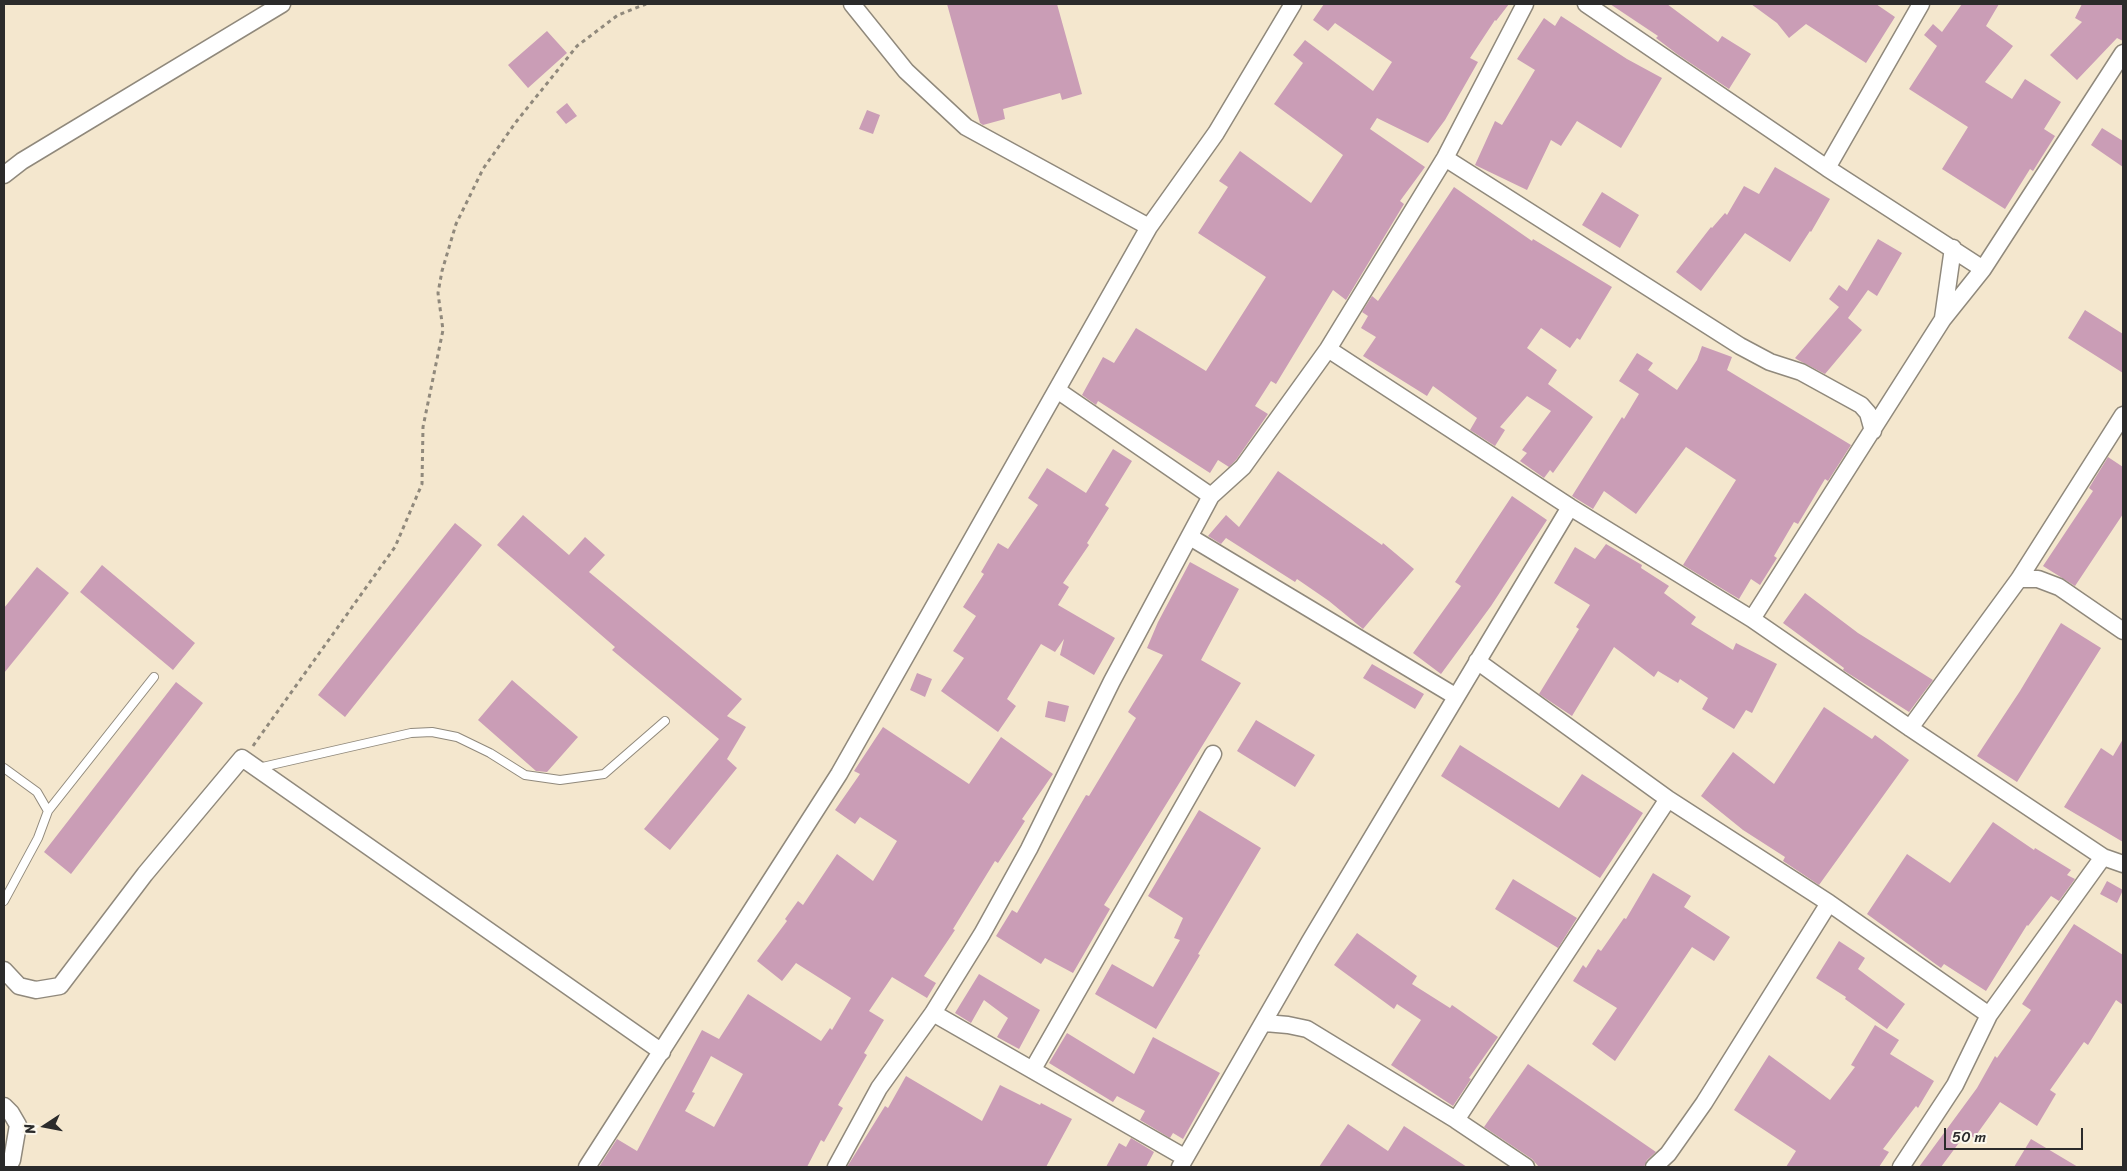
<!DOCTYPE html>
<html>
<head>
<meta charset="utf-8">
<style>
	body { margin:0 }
	#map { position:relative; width:2127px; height:1171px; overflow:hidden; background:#f4e7ce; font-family:Sriracha,sans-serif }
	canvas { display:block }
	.frame { position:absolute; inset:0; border:5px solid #2b2b2b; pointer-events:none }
	.north { position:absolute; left:20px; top:1101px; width:50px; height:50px; -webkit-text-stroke:4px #fbf7ec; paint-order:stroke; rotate:259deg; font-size:14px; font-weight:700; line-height:20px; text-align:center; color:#2b2b2b }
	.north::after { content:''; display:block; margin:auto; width:18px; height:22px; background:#2b2b2b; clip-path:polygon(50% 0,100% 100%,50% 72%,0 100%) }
	.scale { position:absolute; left:1944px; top:1128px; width:139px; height:22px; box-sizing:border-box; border:2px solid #2b2b2b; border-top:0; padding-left:6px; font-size:15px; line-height:18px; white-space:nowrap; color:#2b2b2b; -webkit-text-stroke:4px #fbf7ec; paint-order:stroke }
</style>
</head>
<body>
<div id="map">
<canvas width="2127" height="1171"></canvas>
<div class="frame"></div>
<div class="north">N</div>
<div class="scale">50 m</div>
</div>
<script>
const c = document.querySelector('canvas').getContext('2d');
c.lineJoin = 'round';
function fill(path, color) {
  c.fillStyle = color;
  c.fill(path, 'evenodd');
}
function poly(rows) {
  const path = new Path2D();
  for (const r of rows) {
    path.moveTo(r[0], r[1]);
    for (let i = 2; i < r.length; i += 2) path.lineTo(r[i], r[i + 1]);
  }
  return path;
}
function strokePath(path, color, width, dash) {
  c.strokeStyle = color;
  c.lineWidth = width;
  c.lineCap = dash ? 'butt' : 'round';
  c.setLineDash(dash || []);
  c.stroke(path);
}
fill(poly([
	[947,4,1057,4,1082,94,1062,100,1060,93,1003,109,1005,119,983,125,980,123],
	[1324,4,1509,4,1496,21,1495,20,1470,58,1478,62,1445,120,1428,143,1377,118,1370,129,1425,167,1400,201,1404,204,1346,300,1333,290,1276,384,1271,381,1255,406,1268,414,1259,427,1236,460,1229,467,1218,460,1210,473,1098,401,1096,405,1082,395,1103,357,1114,363,1136,328,1206,371,1266,277,1198,233,1228,187,1219,181,1240,151,1311,203,1343,155,1274,104,1303,63,1293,55,1305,40,1373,91,1392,62,1335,23,1328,31,1313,20],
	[1610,4,1667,4,1718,42,1722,36,1751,54,1729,89,1677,54,1656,38,1658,36],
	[1751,4,1876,4,1895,17,1866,63,1806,24,1789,38,1777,23],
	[1962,4,1999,4,1986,26,2013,46,1985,82,2012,99,2025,79,2061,102,2044,129,2055,136,2033,171,2030,169,2005,209,1942,169,1968,127,1909,89,1937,46,1924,35,1933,24,1942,32],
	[2082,4,2123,4,2123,41,2117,38,2077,80,2050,55,2082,22,2075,18],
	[1561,16,1627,59,1662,78,1621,148,1577,121,1561,146,1551,140,1527,190,1475,165,1495,121,1502,125,1535,70,1517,59,1544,18,1555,26],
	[547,31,567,53,528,88,508,65],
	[567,103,577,116,566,124,556,112],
	[867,110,880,115,873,134,859,129],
	[2102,128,2123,141,2123,167,2091,145],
	[1775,167,1830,199,1811,232,1810,231,1790,262,1745,233,1701,291,1676,272,1711,227,1712,228,1725,213,1727,215,1744,186,1759,194],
	[1454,187,1532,241,1533,239,1612,287,1580,340,1577,338,1570,348,1541,328,1527,348,1557,370,1548,384,1593,417,1553,473,1550,470,1544,478,1520,461,1527,453,1522,450,1551,411,1527,396,1500,427,1505,430,1495,446,1470,430,1477,418,1433,386,1427,396,1363,356,1376,337,1361,328,1368,316,1362,312,1372,296,1378,301],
	[1602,192,1639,215,1620,248,1582,225],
	[1878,239,1902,253,1877,296,1868,290,1848,318,1862,330,1825,374,1798,360,1795,358,1839,307,1829,299,1839,285,1847,291],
	[2085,310,2123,334,2123,373,2068,338],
	[1702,346,1732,357,1727,370,1851,445,1828,481,1825,479,1798,524,1794,522,1774,556,1777,558,1760,585,1751,579,1739,599,1683,565,1736,480,1686,447,1636,514,1604,491,1593,509,1572,496,1622,417,1624,419,1639,394,1619,381,1637,353,1653,363,1648,370,1677,390,1697,360],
	[1113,449,1132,461,1105,505,1109,508,1087,543,1089,545,1063,583,1069,587,1058,605,1115,638,1094,675,1060,655,1064,639,1055,652,1041,644,1007,699,1016,706,998,732,941,691,964,658,953,651,976,616,963,607,984,574,981,572,998,543,1008,549,1038,505,1028,498,1047,468,1086,493],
	[2108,457,2123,467,2123,514,2075,586,2043,566,2093,491,2089,488],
	[1278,471,1382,545,1383,543,1414,569,1363,629,1329,601,1297,579,1295,582,1226,538,1221,544,1208,536,1226,515,1239,527],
	[1512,496,1547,520,1491,606,1441,674,1413,653,1461,586,1455,582],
	[523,515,569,555,585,537,605,555,589,572,742,699,727,716,746,727,727,759,737,768,670,850,644,829,719,739,612,650,615,647,497,545],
	[455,523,482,545,345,717,318,695],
	[1606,544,1642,565,1641,568,1669,586,1664,593,1696,617,1691,624,1733,650,1736,643,1777,664,1752,713,1746,710,1734,729,1702,709,1708,698,1680,679,1678,683,1658,671,1654,677,1614,647,1572,716,1539,694,1579,629,1576,627,1590,605,1554,583,1575,547,1595,559],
	[1190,562,1239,589,1201,660,1241,683,1104,905,1110,909,1073,973,1045,958,1041,964,996,936,1012,910,1017,913,1086,795,1089,796,1136,718,1128,712,1163,655,1147,648,1158,622],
	[102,565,195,643,173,670,80,592],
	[37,567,69,593,4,673,4,608],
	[1805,593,1858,633,1933,680,1909,712,1843,670,1844,668,1783,623],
	[2061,623,2101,648,2017,782,1977,756,2020,691],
	[1372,664,1424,694,1415,709,1363,678],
	[917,673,932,679,925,697,910,690],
	[512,680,578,737,547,772,536,771,478,720],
	[176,682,203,703,71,874,44,852],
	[1048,701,1069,706,1065,722,1045,717],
	[1824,707,1872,739,1875,735,1909,760,1819,885,1783,861,1785,857,1743,830,1701,796,1733,752,1774,784],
	[1256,720,1315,755,1295,787,1237,751],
	[883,727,969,784,1001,737,1053,774,1022,819,1025,821,998,863,995,861,953,929,955,930,924,976,936,983,927,998,892,977,869,1011,884,1020,864,1053,867,1055,838,1105,843,1108,824,1142,821,1140,807,1167,599,1167,617,1139,637,1151,702,1030,719,1039,748,994,821,1041,830,1028,832,1030,851,998,796,963,782,981,757,961,787,921,785,919,798,901,803,905,837,854,873,881,897,841,860,817,855,824,835,810,860,774,854,771],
	[711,1056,743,1074,714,1127,685,1111,695,1093,692,1092],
	[2123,739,2123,842,2064,807,2101,748,2113,756],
	[1460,745,1559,808,1582,774,1643,813,1600,878,1441,776],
	[1199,810,1261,848,1198,954,1200,955,1156,1029,1095,994,1112,964,1153,987,1180,940,1174,938,1183,918,1148,896],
	[1993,822,2034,850,2035,848,2071,870,2067,875,2075,879,2059,901,2051,896,2028,926,2027,925,1986,991,1944,964,1941,968,1867,914,1907,854,1950,883],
	[1653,873,1691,896,1684,907,1730,937,1714,961,1692,947,1615,1061,1592,1044,1617,1008,1573,981,1583,965,1586,968,1598,949,1601,951,1624,918,1626,919],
	[1513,879,1577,918,1558,948,1495,909],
	[2107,881,2123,890,2117,903,2100,894],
	[2074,924,2123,955,2123,1005,2116,1000,2088,1045,2084,1042,2050,1090,2056,1094,2037,1126,2000,1102,1974,1138,1967,1132,1941,1167,1919,1167,1977,1088,1995,1056,1997,1058,2031,1010,2022,1004],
	[1357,933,1417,976,1412,984,1450,1008,1452,1005,1498,1037,1469,1078,1471,1079,1453,1106,1391,1065,1421,1020,1397,1004,1394,1009,1334,965],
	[1839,941,1865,958,1858,969,1905,1004,1887,1029,1845,999,1846,997,1816,978],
	[979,974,1040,1010,1019,1049,997,1037,1008,1018,984,1000,971,1023,955,1013],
	[1875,1025,1899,1040,1890,1054,1934,1081,1918,1108,1916,1106,1883,1149,1889,1152,1879,1167,1786,1167,1796,1151,1734,1110,1769,1055,1830,1100,1855,1067,1851,1065],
	[1067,1033,1134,1074,1153,1037,1220,1073,1183,1139,1173,1133,1170,1138,1140,1120,1145,1111,1117,1096,1113,1102,1049,1063],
	[1528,1064,1656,1152,1647,1160,1644,1167,1539,1167,1532,1159,1484,1127],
	[906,1076,982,1121,1000,1085,1040,1105,1041,1103,1072,1119,1046,1167,847,1167,885,1106,888,1108],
	[1348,1124,1388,1151,1404,1126,1467,1167,1319,1167],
	[1131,1138,1154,1152,1146,1167,1106,1167,1119,1143,1126,1147],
	[2031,1139,2078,1167,2014,1167]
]), '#ca9db6');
const lane = poly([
	[4,768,37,792,48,811,38,838,4,901],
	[258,768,411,733,432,732,457,737,490,753,525,775,560,780,604,774,665,721],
	[48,811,154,677]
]);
const street = poly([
	[852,4,906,71,966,127,1149,227],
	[1586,4,1827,168,1983,269],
	[1445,158,1740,346,1770,362,1801,372,1861,405,1868,413,1873,431],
	[1827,168,1921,4],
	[4,175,22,161,282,4],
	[1943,318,1953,248],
	[1328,349,1570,507,1752,619,1910,728,2103,857,2123,864],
	[1057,390,1211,496],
	[1190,537,1455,696],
	[2019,579,2038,579,2059,587,2123,631],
	[1752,619,1943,319,1983,269,2123,53],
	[1477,661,1668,799,1829,903,1989,1015],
	[1910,728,2019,579,2123,415],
	[4,970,19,986,36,990,60,986,145,874,242,758,662,1052],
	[933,1013,1184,1157],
	[1265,1023,1288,1025,1307,1029,1456,1120,1526,1167],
	[1033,1069,1213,754],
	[4,1106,11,1113,18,1125,12,1160,8,1167],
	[1456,1120,1668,799],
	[587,1167,839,774,1149,227,1216,133,1293,4],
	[836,1167,879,1088,933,1013,982,934,1029,849,1112,681,1211,496,1243,467,1328,349,1445,158,1525,4],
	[1180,1167,1310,941,1570,507],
	[1654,1167,1668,1154,1704,1103,1829,903],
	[1901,1167,1955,1085,1989,1015,2103,857]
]);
strokePath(lane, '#90897c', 10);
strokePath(street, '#90897c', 19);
strokePath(poly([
	[253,746,395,547,422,484,423,427,443,330,438,293,442,271,456,224,483,169,516,122,577,46,618,15,646,4]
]), '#90897c', 3, [4, 4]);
strokePath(lane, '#fff', 8);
strokePath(street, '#fff', 16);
</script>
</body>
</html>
